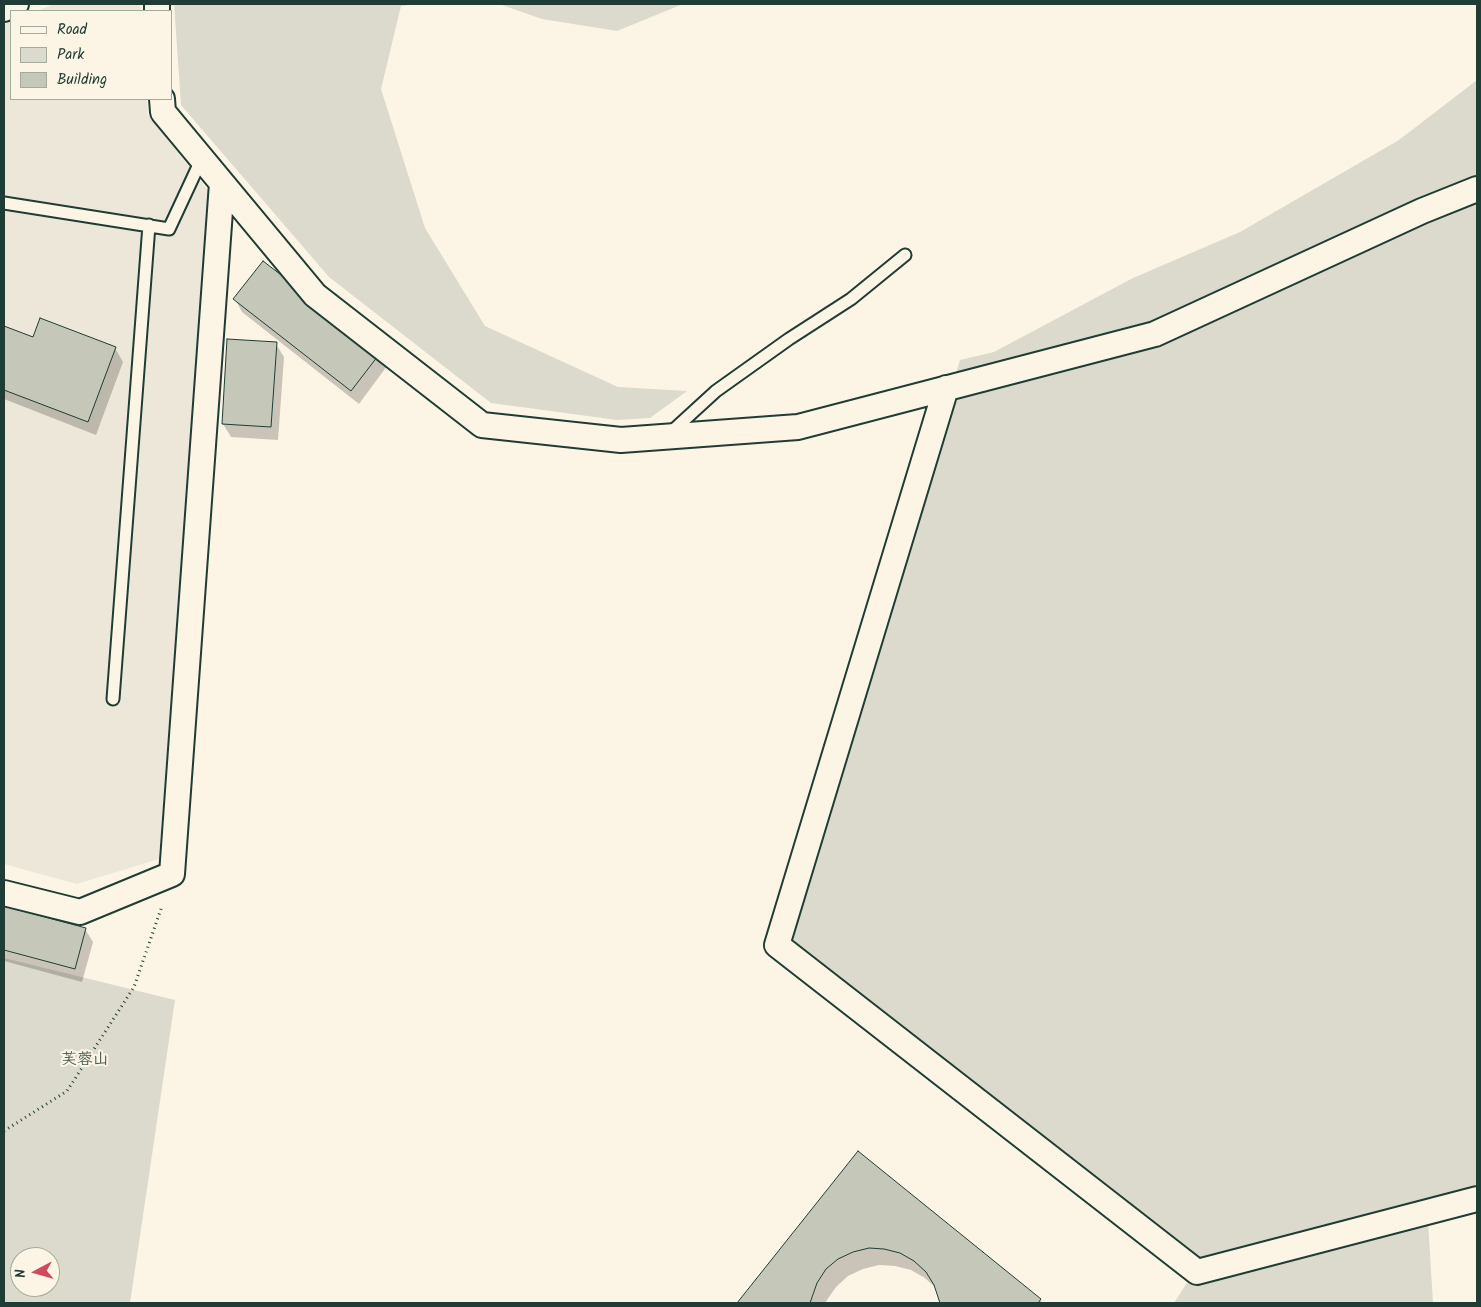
<!DOCTYPE html>
<html>
<head>
<meta charset="utf-8">
<style>
	body { margin:0 }
	#map { position:relative; width:1481px; height:1307px; overflow:hidden; background:#fcf5e5; font-family:Kalam,sans-serif }
	canvas { display:block }
	.frame { position:absolute; inset:0; border:5px solid #1f3d34; pointer-events:none }
	.legend { position:absolute; left:10px; top:10px; width:162px; height:90px; box-sizing:border-box; background:#fcf5e5; border:1px solid #a4ab9e; margin:0; padding:6px 9px; list-style:none; font-size:15px; color:#1f3d34 }
	.legend li { display:flex; align-items:center; gap:10px; height:25px }
	.legend b { width:25px; border:1px solid #a4ab9e }
	.north { position:absolute; left:10px; top:1247px; width:50px; height:50px; box-sizing:border-box; background:#fcf5e5; border:1px solid #a4ab9e; border-radius:50%; rotate:264deg; font-size:14px; font-weight:700; line-height:20px; text-align:center; color:#1f3d34 }
	.north::after { content:''; display:block; margin:auto; width:18px; height:22px; background:#d1495b; clip-path:polygon(50% 0,100% 100%,50% 72%,0 100%) }
</style>
</head>
<body>
<div id="map">
<canvas width="1481" height="1307"></canvas>
<div class="frame"></div>
<ul class="legend">
<li><b style="height:6px;background:#fcf5e5"></b>Road</li>
<li><b style="height:14px;background:#dcdacc"></b>Park</li>
<li><b style="height:14px;background:#c5c7b9"></b>Building</li>
</ul>
<div class="north">N</div>
</div>
<script>
const c = document.querySelector('canvas').getContext('2d');
c.lineJoin = 'round';
function fill(path, color) {
  c.fillStyle = color;
  c.fill(path, 'evenodd');
}
function poly(rows) {
  const path = new Path2D();
  for (const r of rows) {
    path.moveTo(r[0], r[1]);
    for (let i = 2; i < r.length; i += 2) path.lineTo(r[i], r[i + 1]);
  }
  return path;
}
function strokePath(path, color, width, dash) {
  c.strokeStyle = color;
  c.lineWidth = width;
  c.lineCap = dash ? 'butt' : 'round';
  c.setLineDash(dash || []);
  c.stroke(path);
}
function label(font, color, halo, rows, align = 'center') {
  c.font = font + ' Kalam,"LXGW WenKai TC",sans-serif';
  c.lineWidth = 4;
  c.setLineDash([]);
  c.textBaseline = 'middle';
  c.strokeStyle = halo;
  c.fillStyle = color;
  for (const [text, x, y, turn = 0] of rows) {
    c.save();
    c.translate(x, y);
    c.rotate((+turn || 0) * Math.PI / 180);
    c.textAlign = isNaN(turn) ? turn : align;
    if (halo) c.strokeText(text, 0, 0);
    c.fillText(text, 0, 0);
    c.restore();
  }
}
fill(poly([
	[55,4,140,4,141,11,37,11],
	[11,21,11,99,147,99,148,115,209,192,159,859,77,884,4,864,4,25]
]), '#ece7d8');
fill(poly([
	[174,4,418,4,401,6,381,89,425,228,485,326,618,387,687,391,650,418,617,420,491,403,329,277,181,105],
	[499,4,683,4,617,31,542,19],
	[1477,80,1477,1195,1199,1265,787,944,960,360,994,352,1133,278,1240,232,1399,140],
	[4,958,175,1000,130,1303,4,1303],
	[20,1257,50,1257,50,1287,20,1287],
	[1428,1221,1433,1303,1174,1303,1190,1278]
]), '#dcdacc');
fill(poly([
	[264,262,387,366,359,404,242,312,235,299],
	[4,328,33,339,115,348,123,362,96,435,4,399],
	[276,344,284,357,278,440,231,437,223,424],
	[4,907,85,929,93,942,82,982,4,961],
	[859,1153,1040,1300,1043,1303,942,1303,937,1289,925,1278,911,1270,895,1266,879,1265,863,1269,848,1276,836,1287,825,1303,739,1303]
]), '#0003');
const building = poly([
	[263,261,381,352,351,391,233,299,263,261],
	[40,318,116,347,88,422,4,390,4,326,33,337,40,318],
	[227,339,277,342,271,427,222,424,227,339],
	[4,906,86,928,75,969,4,950,4,906],
	[858,1151,1041,1299,1038,1303,940,1303,934,1285,926,1272,914,1261,900,1253,884,1249,869,1248,853,1252,838,1259,826,1269,817,1283,810,1303,737,1303,858,1151]
]);
fill(building, '#c5c7b9');
strokePath(building, '#1f3d34', 1);
const service = poly([
	[4,203,169,229,202,158],
	[669,434,716,391,789,339,851,299,905,255],
	[113,699,149,225]
]);
const minor = poly([
	[157,4,157,11],
	[4,9,16,4],
	[162,99,163,112,315,295,482,425,621,440,798,427,1155,334,1422,211,1477,189],
	[946,388,777,945,1197,1272,1477,1199],
	[4,893,80,912,172,874,222,183]
]);
strokePath(service, '#1f3d34', 15);
strokePath(minor, '#1f3d34', 28);
strokePath(poly([
	[4,1131,67,1091,134,987,162,906]
]), '#1f3d34', 3, [1, 4]);
strokePath(service, '#fcf5e5', 11);
strokePath(minor, '#fcf5e5', 24);
label('16px', '#455c52', '#fcf5e5', [
	["芙蓉山",85,1061]
]);
</script>
</body>
</html>
